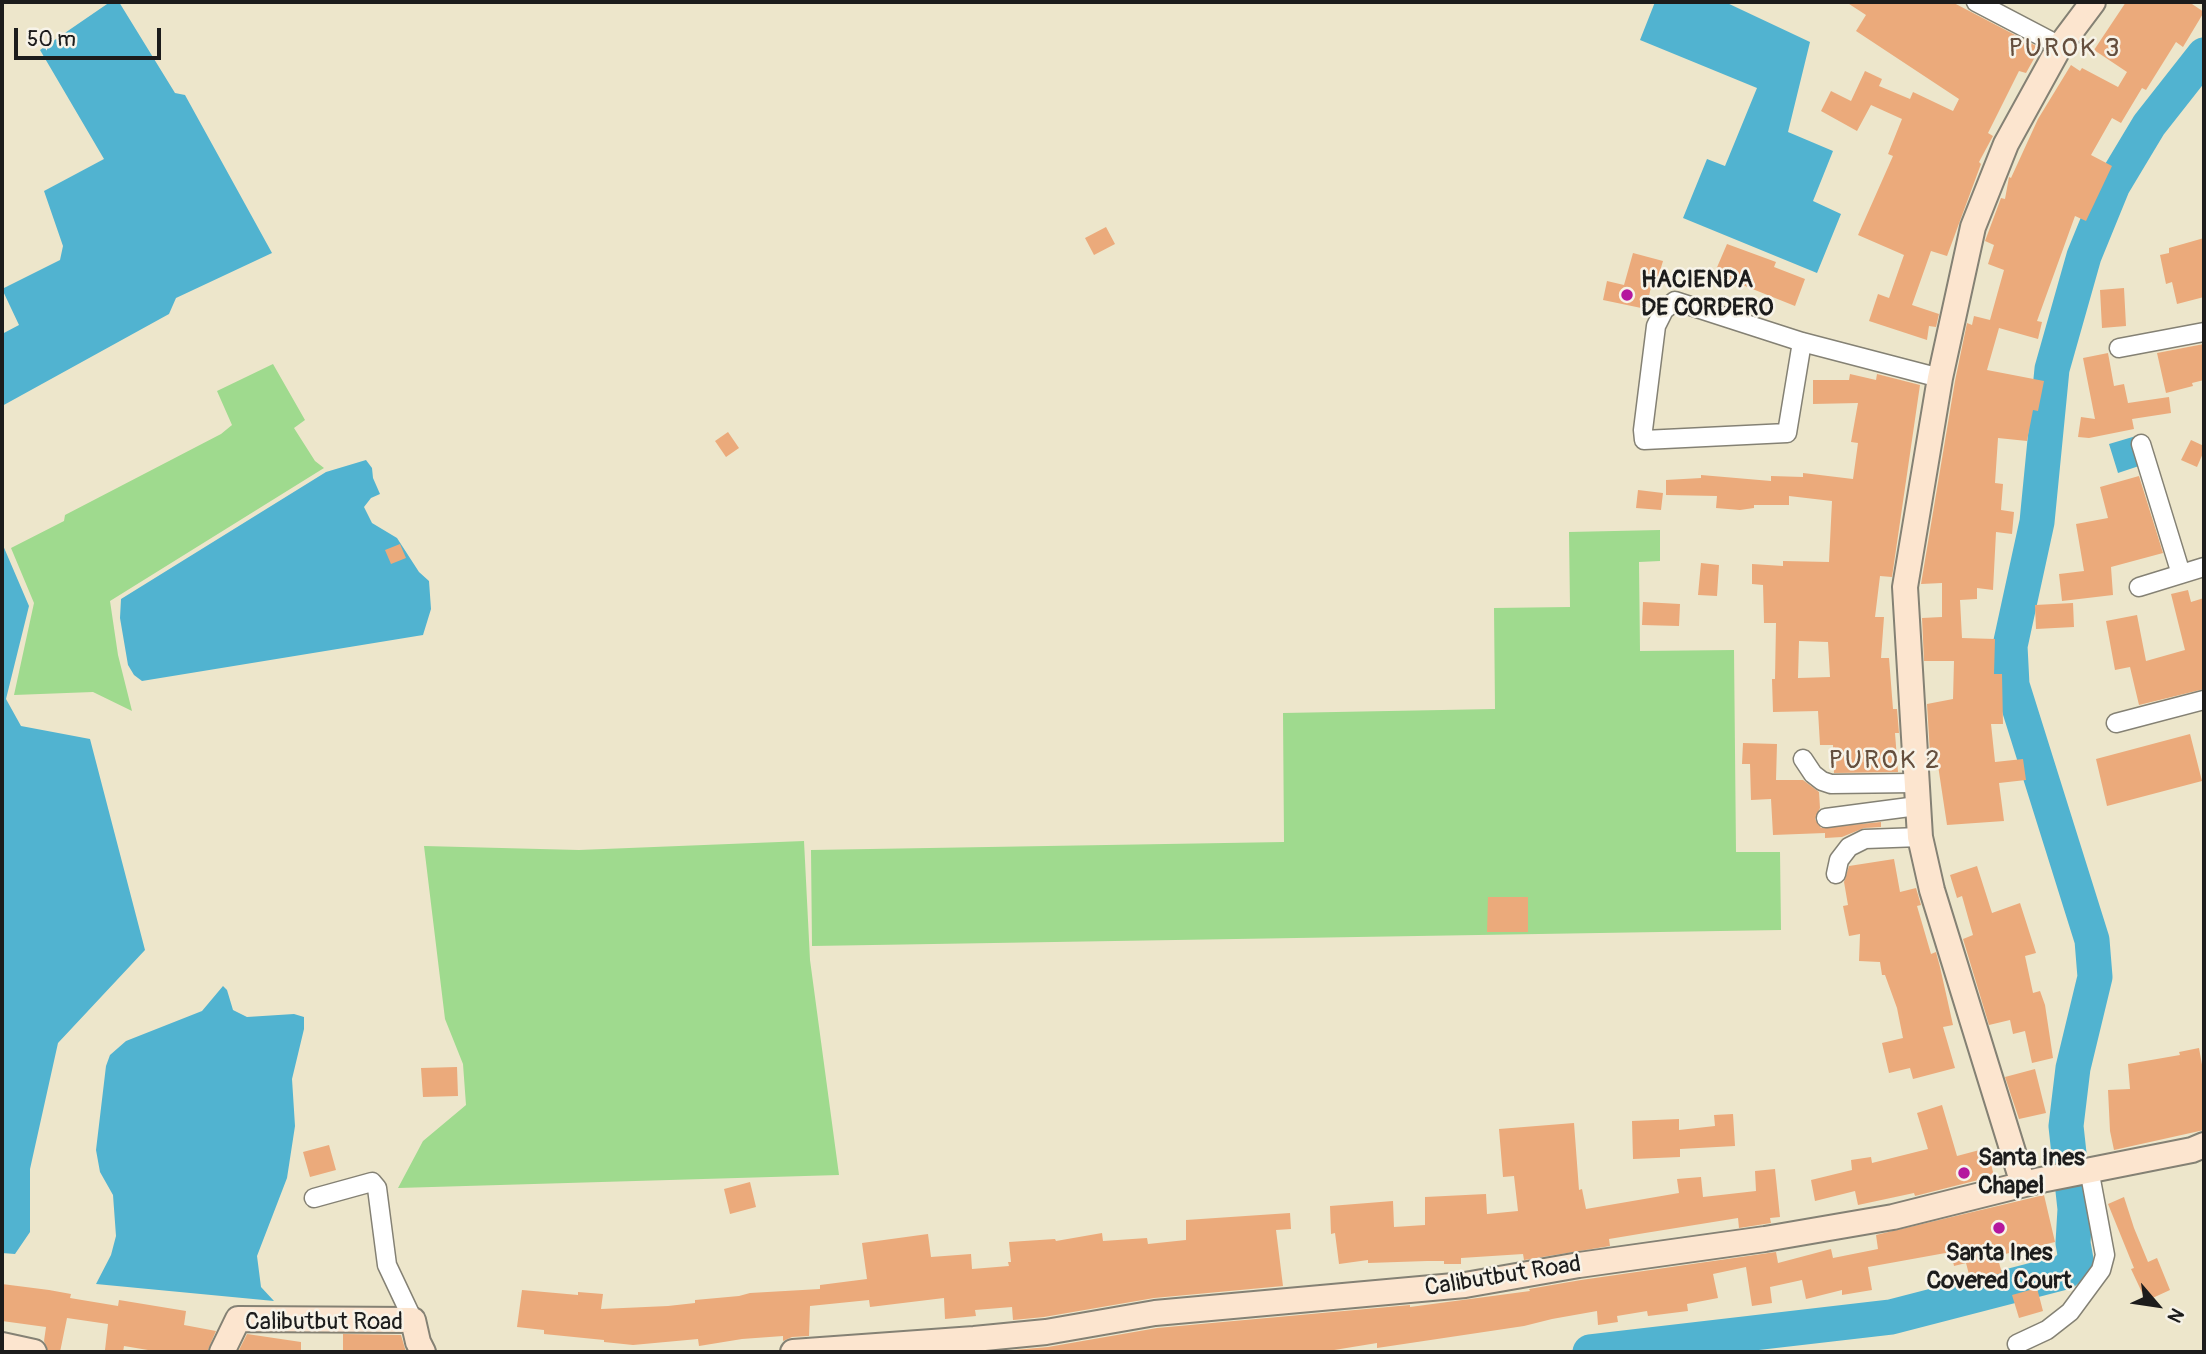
<!DOCTYPE html>
<html>
<head>
<meta charset="utf-8">
<style>
	body { margin:0 }
	#map { position:relative; width:2206px; height:1354px; overflow:hidden; background:#ede6cb; font-family:Pangolin,sans-serif }
	canvas { display:block }
	.frame { position:absolute; inset:0; border:4px solid #1c1c1c; pointer-events:none }
	.north { position:absolute; left:2122px; top:1270px; width:70px; height:70px; -webkit-text-stroke:5px #f7f3e8; paint-order:stroke; rotate:119deg; font-size:19px; font-weight:700; line-height:28px; text-align:center; color:#1c1c1c }
	.north::after { content:''; display:block; margin:auto; width:24px; height:32px; background:#1c1c1c; clip-path:polygon(50% 0,100% 100%,50% 72%,0 100%) }
	.scale { position:absolute; left:14px; top:28px; width:147px; height:32px; box-sizing:border-box; border:4px solid #1c1c1c; border-top:0; padding-left:9px; font-size:21px; line-height:24px; white-space:nowrap; color:#1c1c1c; -webkit-text-stroke:5px #f7f3e8; paint-order:stroke }
</style>
</head>
<body>
<div id="map">
<canvas width="2206" height="1354"></canvas>
<div class="frame"></div>
<div class="north">N</div>
<div class="scale">50 m</div>
</div>
<script>
const c = document.querySelector('canvas').getContext('2d');
c.lineJoin = 'round';
function fill(path, color) {
  c.fillStyle = color;
  c.fill(path, 'evenodd');
}
function poly(rows) {
  const path = new Path2D();
  for (const r of rows) {
    path.moveTo(r[0], r[1]);
    for (let i = 2; i < r.length; i += 2) path.lineTo(r[i], r[i + 1]);
  }
  return path;
}
function strokePath(path, color, width, dash) {
  c.strokeStyle = color;
  c.lineWidth = width;
  c.lineCap = dash ? 'butt' : 'round';
  c.setLineDash(dash || []);
  c.stroke(path);
}
function label(font, color, halo, rows, align = 'center') {
  c.font = font + ' Pangolin,sans-serif';
  c.lineWidth = 5;
  c.setLineDash([]);
  c.textBaseline = 'middle';
  c.strokeStyle = halo;
  c.fillStyle = color;
  for (const [text, x, y, turn = 0] of rows) {
    c.save();
    c.translate(x, y);
    c.rotate((+turn || 0) * Math.PI / 180);
    c.textAlign = isNaN(turn) ? turn : align;
    if (halo) c.strokeText(text, 0, 0);
    c.fillText(text, 0, 0);
    c.restore();
  }
}
fill(poly([
	[273,364,305,420,294,428,315,461,324,468,110,601,118,655,132,711,93,692,14,695,34,603,11,548,64,521,65,515,221,434,232,425,217,391],
	[1660,530,1660,561,1639,562,1640,651,1734,650,1736,852,1780,852,1781,930,812,946,811,850,1284,842,1283,713,1495,709,1494,608,1570,607,1569,532],
	[804,841,810,960,839,1175,398,1188,423,1141,466,1105,463,1064,445,1019,424,846,579,850]
]), '#9fda8e');
fill(poly([
	[110,2,119,2,175,93,185,95,272,253,176,298,169,314,2,406,2,334,19,325,2,289,60,260,63,246,44,191,104,159,40,50],
	[1655,2,1725,2,1810,42,1788,132,1833,151,1813,201,1841,214,1817,273,1683,218,1707,159,1725,166,1757,88,1640,40],
	[2136,436,2145,464,2118,473,2109,444],
	[366,460,372,468,373,478,380,494,371,498,364,507,372,523,397,538,419,572,429,581,431,609,423,635,142,681,134,675,128,665,120,618,121,599,326,472],
	[2,543,29,606,6,699,21,726,90,739,145,950,58,1043,30,1169,30,1232,15,1254,2,1253],
	[223,986,227,990,233,1010,247,1017,294,1014,304,1017,304,1029,292,1079,295,1126,287,1178,257,1256,261,1287,274,1301,96,1284,111,1255,116,1236,113,1195,100,1172,96,1150,106,1066,110,1055,126,1041,202,1011]
]), '#51b3d0');
strokePath(poly([
	[1590,1352,1891,1317,2065,1272,2076,1260,2073,1243,2075,1209,2066,1126,2073,1068,2095,977,2092,940,2012,685,2010,646,2037,522,2052,369,2084,256,2113,185,2149,125,2204,55]
]), '#51b3d0', 35);
fill(poly([
	[1846,2,1952,2,2040,48,2026,73,2019,71,1988,133,1993,136,1979,162,1981,164,1947,256,1931,251,1912,305,1939,314,1936,327,1929,326,1927,340,1869,321,1878,294,1889,298,1904,255,1858,235,1893,156,1888,154,1902,119,1871,105,1857,131,1821,111,1831,91,1851,101,1865,71,1882,79,1879,86,1910,99,1913,92,1953,111,1959,99,1856,31,1866,15],
	[2126,2,2189,2,2204,12,2183,47,2176,42,2146,90,2142,88,2121,123,2112,118,2091,155,2112,166,2086,221,2075,216,2037,321,2042,322,2038,339,1999,328,1987,370,2044,381,2038,411,2033,410,2027,441,1998,438,1995,483,2003,484,2001,510,2014,512,2012,534,1996,532,1993,590,1977,588,1977,599,1960,600,1962,638,1995,639,1994,674,2002,674,2003,724,1991,724,1995,762,2023,759,2026,780,1999,783,2004,821,1947,825,1936,752,1930,753,1927,704,1953,699,1954,661,1924,661,1922,618,1942,617,1942,583,1921,584,1955,381,1967,323,1972,325,1974,316,1990,320,2004,270,1988,264,1994,245,1985,241,2001,198,2005,199,2009,177,2011,178,2038,119,2071,65,2080,71,2082,68,2118,87,2127,72,2094,50],
	[1106,227,1115,244,1094,255,1085,238],
	[2204,238,2204,297,2177,304,2172,282,2166,284,2160,255,2169,253,2169,248],
	[1727,244,1776,262,1774,267,1805,279,1795,306,1730,280,1728,285,1712,279],
	[1633,253,1663,261,1655,288,1651,287,1646,309,1603,300,1607,281,1624,285],
	[2124,288,2126,326,2102,328,2100,290],
	[2204,344,2204,380,2192,383,2193,386,2166,393,2157,353],
	[2108,353,2114,386,2124,384,2128,403,2169,397,2171,413,2132,419,2134,429,2089,438,2078,437,2081,417,2095,419,2083,358],
	[1850,374,1876,380,1877,374,1920,385,1892,577,1880,576,1875,617,1884,617,1881,658,1889,658,1893,709,1897,709,1899,733,1895,733,1898,772,1834,773,1833,745,1820,745,1818,711,1773,712,1772,679,1775,679,1776,623,1764,623,1763,585,1752,584,1752,564,1783,566,1783,561,1829,562,1832,501,1789,496,1789,505,1754,505,1754,508,1740,510,1716,508,1717,496,1666,495,1666,480,1701,478,1701,475,1771,481,1771,476,1803,477,1803,473,1853,479,1858,443,1851,442,1858,403,1813,404,1813,380,1849,380],
	[1799,641,1828,642,1830,677,1798,678],
	[728,432,739,448,726,457,715,441],
	[2191,440,2204,446,2204,451,2197,467,2181,460],
	[2139,476,2163,553,2111,567,2113,595,2062,601,2059,574,2084,571,2076,524,2108,518,2100,487],
	[1638,490,1663,493,1661,510,1636,508],
	[400,544,406,558,391,564,385,550],
	[1701,563,1719,565,1717,596,1698,595],
	[2188,590,2191,602,2204,598,2204,689,2139,705,2130,667,2115,670,2106,621,2137,615,2146,661,2185,650,2171,594],
	[1643,602,1680,604,1679,626,1642,625],
	[2073,603,2074,627,2036,629,2035,605],
	[2190,734,2202,781,2107,806,2096,759],
	[1743,743,1777,744,1776,780,1803,780,1819,792,1820,808,1815,819,1821,828,1881,822,1881,827,1864,828,1842,837,1825,838,1825,833,1773,835,1771,799,1751,800,1750,764,1742,764],
	[1894,859,1900,892,1916,888,1921,905,1917,906,1931,954,1936,952,1940,967,1953,1025,1943,1027,1955,1068,1913,1079,1910,1068,1889,1073,1882,1043,1903,1038,1897,1008,1885,975,1882,975,1880,962,1859,961,1860,934,1849,936,1843,906,1848,905,1844,882,1849,866],
	[1977,866,1992,913,2020,903,2036,953,2025,956,2033,993,2040,991,2045,1005,2053,1058,2032,1063,2025,1031,2013,1034,2010,1020,1989,1025,1963,939,1973,935,1962,896,1957,898,1950,875],
	[1488,897,1528,897,1528,932,1487,932],
	[2199,1048,2204,1076,2204,1130,2114,1150,2110,1131,2108,1090,2130,1089,2128,1064,2180,1055,2179,1052],
	[457,1067,458,1096,423,1097,421,1068],
	[2035,1069,2046,1113,2019,1119,2005,1077],
	[1942,1105,1957,1156,1987,1148,1994,1176,1915,1196,1914,1193,1858,1205,1855,1191,1815,1201,1811,1180,1852,1170,1851,1160,1871,1157,1872,1163,1928,1149,1917,1113],
	[1733,1114,1735,1146,1680,1149,1680,1157,1633,1159,1632,1121,1679,1119,1679,1130,1715,1126,1714,1115],
	[1574,1123,1579,1190,1582,1189,1586,1209,1679,1193,1677,1179,1701,1177,1703,1197,1756,1191,1755,1171,1775,1169,1780,1217,1770,1218,1771,1223,1739,1228,1738,1218,1645,1233,1609,1239,1610,1246,1524,1260,1523,1254,1461,1258,1461,1264,1444,1264,1444,1261,1427,1261,1368,1263,1368,1260,1339,1264,1335,1233,1331,1234,1330,1206,1393,1201,1394,1227,1425,1225,1425,1197,1486,1194,1487,1214,1518,1211,1514,1176,1503,1177,1499,1129],
	[329,1145,336,1170,310,1177,303,1152],
	[750,1182,756,1207,730,1214,724,1189],
	[2044,1195,2055,1242,1997,1256,2002,1273,1971,1282,1966,1263,1954,1266,1951,1252,1868,1267,1872,1290,1842,1295,1842,1290,1806,1299,1802,1280,1770,1287,1772,1303,1752,1306,1746,1267,1713,1274,1718,1298,1687,1304,1688,1311,1648,1316,1647,1311,1617,1316,1618,1322,1598,1325,1597,1311,1552,1319,1524,1326,1377,1348,1377,1343,1322,1352,1260,1352,1259,1350,1239,1352,991,1352,1048,1347,1157,1328,1410,1305,1410,1307,1530,1291,1529,1289,1581,1280,1776,1252,1778,1263,1831,1249,1833,1258,1878,1249,1876,1235],
	[2124,1197,2134,1228,2148,1262,2157,1258,2170,1290,2146,1301,2131,1269,2134,1268,2108,1204],
	[1290,1213,1291,1229,1276,1230,1283,1286,1154,1298,1044,1317,1013,1320,1012,1307,975,1310,976,1316,945,1319,944,1298,870,1307,869,1300,810,1306,809,1336,792,1337,783,1341,783,1336,742,1339,699,1346,698,1339,633,1345,604,1342,604,1340,544,1334,544,1330,517,1327,522,1290,578,1295,578,1292,603,1294,601,1309,668,1306,695,1303,695,1300,739,1296,750,1293,820,1289,820,1285,867,1279,862,1243,928,1234,931,1257,971,1254,972,1269,1009,1266,1008,1262,1011,1262,1009,1242,1055,1239,1056,1241,1102,1233,1103,1241,1147,1238,1148,1244,1186,1240,1186,1220],
	[2,1284,49,1290,71,1294,70,1298,118,1306,119,1300,186,1311,184,1325,216,1331,207,1352,160,1352,124,1346,123,1352,105,1350,108,1324,67,1318,60,1352,48,1352,44,1341,46,1327,2,1321],
	[2037,1288,2043,1311,2019,1318,2012,1295],
	[247,1334,301,1342,301,1352,238,1352],
	[343,1334,401,1335,406,1352,343,1352]
]), '#ebaa7b');
const street = poly([
	[1976,2,2060,46],
	[1802,342,1787,433,1644,440,1643,430,1656,326,1664,310,1675,301,1802,342,1940,378],
	[2119,348,2204,332],
	[2141,444,2181,574],
	[2139,587,2204,567],
	[2116,723,2204,700],
	[1803,759,1813,774,1822,781,1831,784,1915,783],
	[1826,818,1917,806],
	[1836,874,1839,860,1849,847,1865,839,1920,837],
	[314,1198,372,1182,377,1188,387,1265,413,1320],
	[2017,1344,2047,1330,2070,1312,2101,1270,2105,1255,2089,1169]
]);
const secondary = poly([
	[2023,1184,1932,890,1920,837,1905,587,1940,378,1973,227,2006,144,2060,46,2093,2],
	[2,1345,34,1352],
	[222,1352,238,1319,413,1320,418,1342,423,1352],
	[793,1352,974,1339,1046,1332,1155,1313,1465,1285,1579,1265,1765,1239,1893,1217,2041,1180,2192,1150,2204,1145]
]);
strokePath(street, '#848174', 21);
strokePath(secondary, '#848174', 28);
strokePath(street, '#fff', 18);
strokePath(secondary, '#fce5cf', 24);
for (const [x, y, r, color] of [
	[1627,295,7,"#b5179e"],
	[1964,1173,7,"#b5179e"],
	[1999,1228,7,"#b5179e"]
]) {
  const dot = new Path2D();
  dot.arc(x, y, r, 0, 2 * Math.PI);
  c.fillStyle = color;
  c.fill(dot);
  strokePath(dot, '#f7f3e8', 2.5);
}
label('bold 24px', '#1c1c1c', '#f7f3e8', [
	["HACIENDA",1641,281],
	["DE CORDERO",1641,309],
	["Santa Ines",1978,1159],
	["Chapel",1978,1187],
	["Santa Ines",1999,1254,"center"],
	["Covered Court",1999,1282,"center"]
], 'left');
label('24px', '#1c1c1c', '#f7f3e8', [
	["Calibutbut Road",1503,1277,-9],
	["Calibutbut Road",324,1323]
]);
c.letterSpacing = '2px';
label('26px', '#644e3d', '#f7f3e8', [
	["PUROK 3",2065,49],
	["PUROK 2",1885,761]
]);
c.letterSpacing = '0px';
</script>
</body>
</html>
